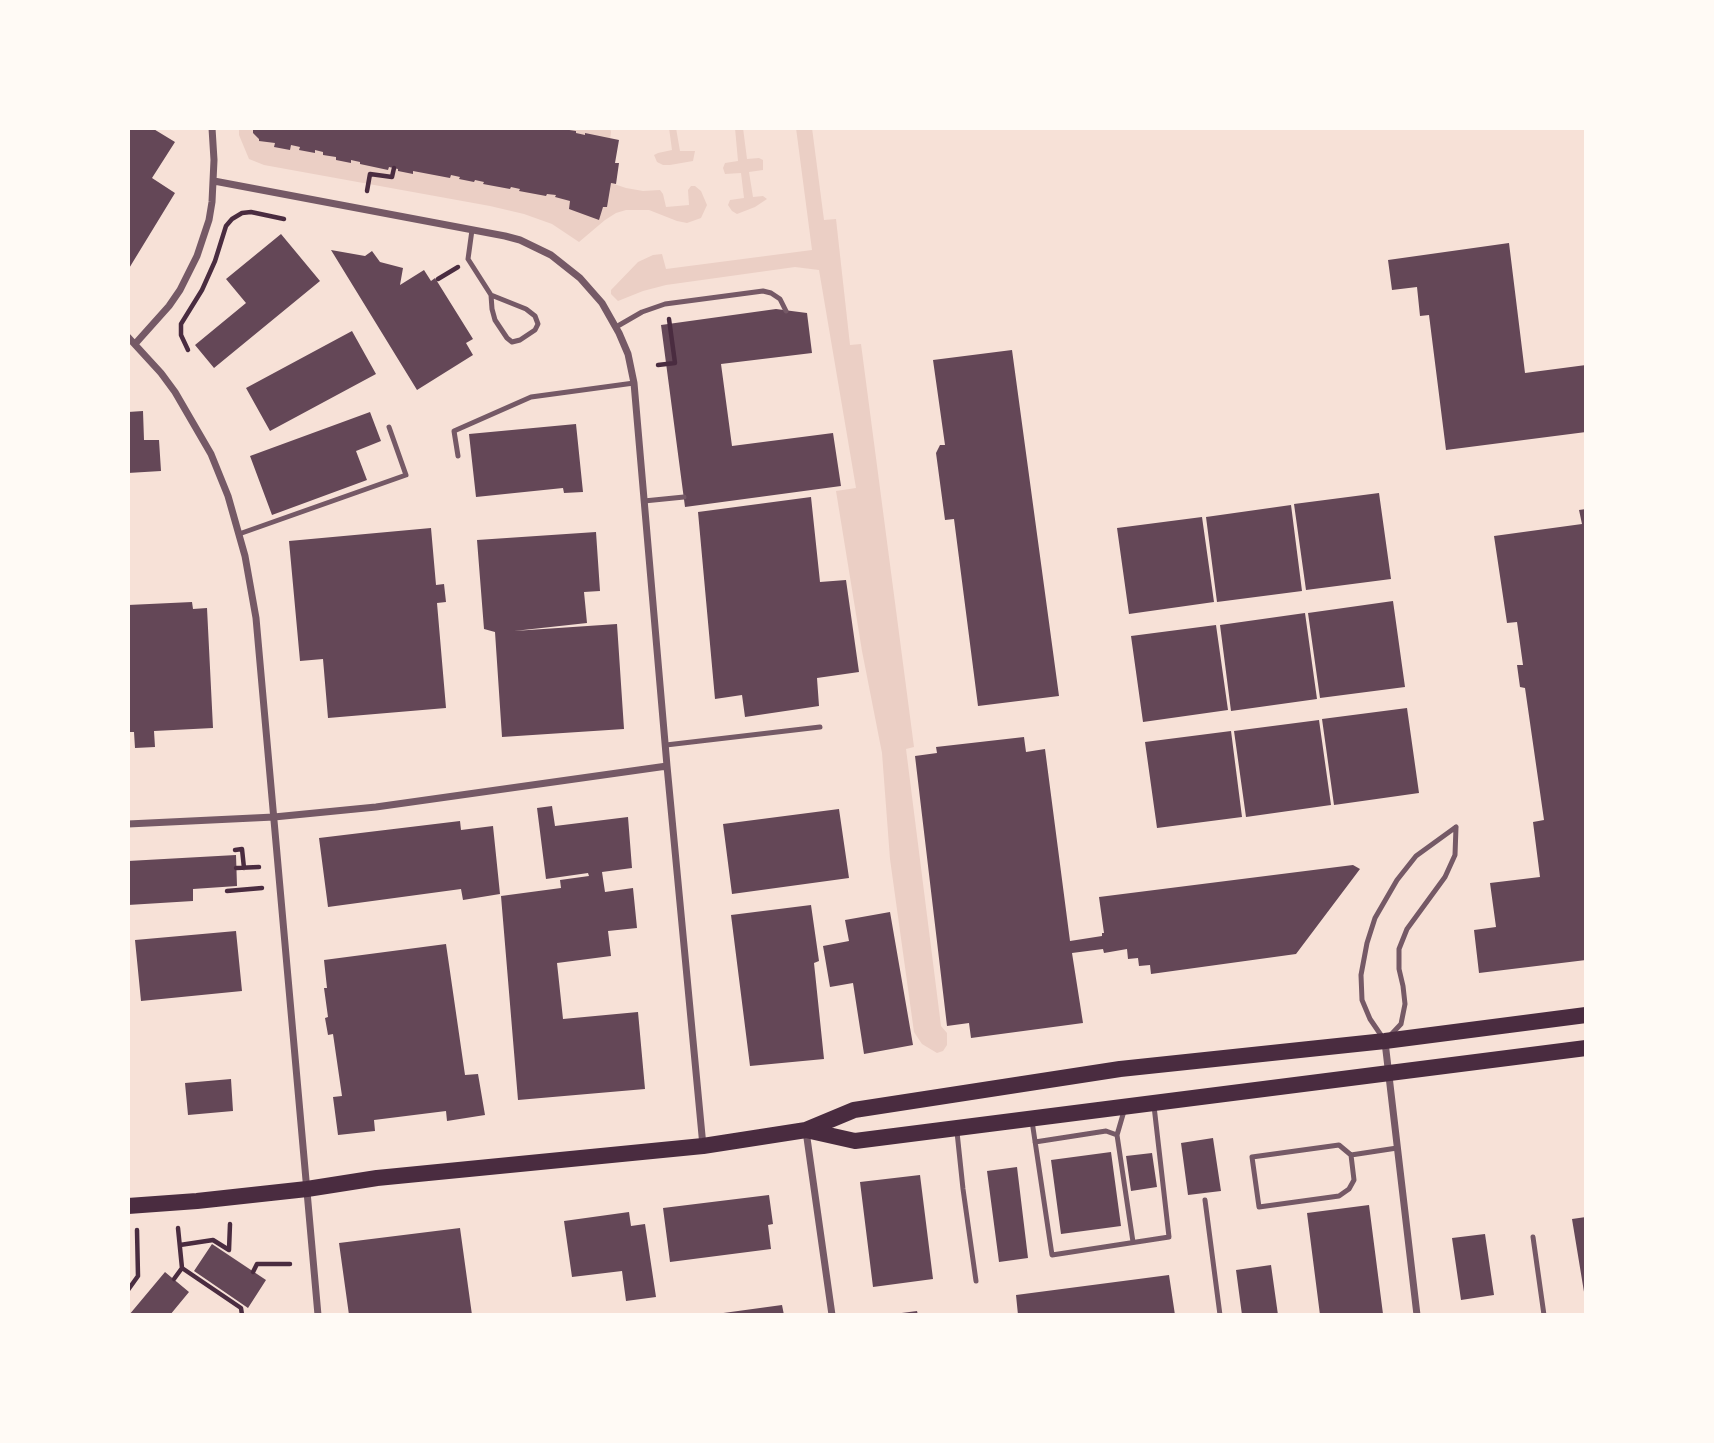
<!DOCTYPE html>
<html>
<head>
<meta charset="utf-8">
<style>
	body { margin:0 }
	#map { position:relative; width:1714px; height:1443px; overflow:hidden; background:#f7e1d7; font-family:"IBM Plex Sans",sans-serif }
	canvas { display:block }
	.frame { position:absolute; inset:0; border:130px solid #fffaf5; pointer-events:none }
</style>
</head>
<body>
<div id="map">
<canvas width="1714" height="1443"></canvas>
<div class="frame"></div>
</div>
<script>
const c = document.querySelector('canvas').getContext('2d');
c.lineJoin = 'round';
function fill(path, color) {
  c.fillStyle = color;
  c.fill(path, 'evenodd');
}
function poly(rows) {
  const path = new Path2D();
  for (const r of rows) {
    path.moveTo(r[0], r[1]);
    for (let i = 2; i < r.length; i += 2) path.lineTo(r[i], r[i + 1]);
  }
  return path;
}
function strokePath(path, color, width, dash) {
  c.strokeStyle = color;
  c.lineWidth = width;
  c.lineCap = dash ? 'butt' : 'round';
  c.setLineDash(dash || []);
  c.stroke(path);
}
fill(poly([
	[239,128,610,128,611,132,602,201,611,183,626,188,643,191,660,190,663,194,666,207,689,205,688,190,691,186,695,186,701,191,707,205,701,218,687,223,677,221,649,210,626,210,616,213,605,220,579,242,552,224,524,214,490,206,264,165,249,159,239,135],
	[669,128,676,128,680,151,695,151,693,161,670,165,663,165,657,162,654,155,658,153,672,150],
	[735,128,743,128,747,159,759,158,763,160,763,170,749,172,753,197,763,196,767,199,755,207,737,214,732,211,728,205,730,200,744,198,741,173,725,174,723,168,725,163,738,161],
	[796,128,812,128,824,220,836,219,850,345,861,344,914,747,906,749,941,1026,947,1033,947,1045,943,1051,937,1053,922,1044,914,1032,890,859,882,753,862,651,836,491,856,488,819,270,795,267,666,285,643,291,618,301,611,294,611,290,638,262,653,255,662,254,666,269,812,250]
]), '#ebcfc5');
fill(poly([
	[128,128,152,128,175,142,152,178,175,193,128,270],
	[253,128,556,128,576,131,576,133,585,135,585,133,619,140,615,163,619,163,616,184,611,183,607,207,603,207,599,220,569,209,570,201,555,197,556,195,547,194,546,196,519,191,520,189,511,187,510,189,483,184,484,182,475,180,474,182,459,179,460,177,451,175,450,178,413,171,413,174,398,171,398,169,389,167,388,170,360,164,360,162,351,160,351,163,336,160,336,157,323,155,323,152,315,150,315,153,299,150,300,147,291,145,290,150,274,147,275,143,259,141,259,139,253,133],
	[281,234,320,281,214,368,195,345,246,303,226,279],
	[1509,243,1525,373,1586,365,1586,432,1446,450,1429,315,1420,316,1417,287,1392,290,1388,260],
	[331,250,365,256,372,251,380,262,403,268,400,285,424,270,431,281,435,278,473,339,466,343,473,355,417,390],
	[776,309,807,313,812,353,721,364,732,446,833,433,841,486,685,507,661,325],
	[352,331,376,374,270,431,246,388],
	[1012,350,1059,696,978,706,954,519,945,520,936,453,940,445,945,445,933,360],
	[143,411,144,440,159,440,161,471,128,473,128,412],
	[370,412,381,441,356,451,367,480,272,515,250,456],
	[576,424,583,492,564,493,563,488,476,497,469,434],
	[1379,493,1391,579,1306,590,1294,504],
	[811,497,820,582,846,580,859,672,817,678,819,706,745,717,742,695,715,699,698,512],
	[1291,505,1302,591,1217,602,1206,517],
	[1586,509,1586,960,1479,973,1474,930,1496,927,1490,883,1540,877,1533,822,1544,820,1525,688,1520,687,1517,665,1523,665,1517,622,1507,623,1494,536,1582,524,1579,510],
	[1202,517,1214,602,1129,614,1117,528],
	[431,528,436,585,444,584,446,602,437,603,446,708,328,718,323,659,300,661,289,541],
	[596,532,600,591,584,592,587,623,514,631,617,624,624,729,502,737,495,632,484,629,477,540],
	[1393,601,1405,687,1320,698,1308,613],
	[192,602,193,609,207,608,213,728,154,731,155,747,135,748,134,732,128,732,128,605],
	[1305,613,1317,699,1231,711,1220,625],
	[1216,625,1228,710,1143,722,1131,636],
	[1407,708,1419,793,1334,805,1322,719],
	[1319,720,1331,805,1246,817,1234,731],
	[1231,731,1242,817,1157,828,1145,742],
	[1024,737,1026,752,1045,749,1070,941,1102,936,1102,933,1104,933,1099,897,1353,865,1360,869,1296,954,1151,974,1150,965,1139,966,1138,958,1128,959,1127,949,1104,953,1103,949,1072,953,1083,1023,971,1038,969,1023,947,1026,915,756,937,753,936,747],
	[552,806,555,826,628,817,632,868,602,872,605,892,633,888,637,928,608,931,611,956,557,963,563,1019,638,1012,645,1089,518,1100,501,896,561,888,560,880,589,876,588,873,546,879,537,808],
	[839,809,849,878,732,894,723,824],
	[460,821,461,830,493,826,500,894,463,900,461,889,328,907,319,838],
	[236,855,237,886,193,889,193,901,128,905,128,861],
	[811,905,819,961,814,963,824,1059,750,1066,731,915],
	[890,912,913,1045,864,1054,853,983,830,987,823,946,849,941,845,920],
	[236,931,242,991,141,1001,135,940],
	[446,944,465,1075,478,1074,485,1115,447,1121,446,1111,374,1120,375,1131,338,1135,333,1097,342,1096,333,1034,328,1035,325,1018,328,1017,324,988,327,988,324,960],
	[231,1079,233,1111,188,1115,185,1083],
	[1213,1138,1221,1191,1188,1195,1181,1143],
	[1111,1152,1121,1226,1061,1234,1051,1160],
	[1152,1153,1157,1187,1131,1191,1126,1156],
	[1017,1167,1028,1258,999,1262,987,1171],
	[920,1175,933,1279,873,1287,860,1182],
	[769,1195,773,1224,768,1225,771,1249,670,1262,663,1208],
	[1369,1205,1383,1314,1320,1315,1307,1213],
	[629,1212,631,1226,645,1224,656,1297,626,1301,622,1271,572,1277,564,1221],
	[1586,1217,1586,1298,1585,1298,1572,1219],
	[460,1228,472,1315,349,1315,339,1243],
	[1485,1234,1494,1295,1461,1300,1452,1238],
	[212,1244,266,1280,248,1308,194,1271],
	[1271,1265,1278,1315,1242,1315,1236,1270],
	[165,1272,189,1292,170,1315,129,1315],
	[1169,1275,1175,1315,1018,1315,1016,1295],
	[782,1305,784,1315,716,1315,716,1314],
	[917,1311,918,1315,894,1315,894,1314]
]), '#644757');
strokePath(poly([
	[367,191,370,174,392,177,394,168],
	[438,279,458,267],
	[188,350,181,335,181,324,202,290,215,261,226,226,232,219,242,213,251,212,284,219],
	[658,365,675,363,669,319],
	[235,850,242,849,244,868],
	[236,868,259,867],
	[227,891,262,888],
	[178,1228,182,1268,241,1308,242,1315],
	[180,1245,213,1240,229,1250,230,1224],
	[253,1272,257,1264,290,1264],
	[174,1279,182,1268],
	[128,1290,138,1276,137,1230]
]), '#4a2c40', 4.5);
strokePath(poly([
	[472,230,468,259,491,295,492,309,495,320,507,338,512,342,520,340,535,330,538,324,535,316,526,309,491,295],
	[616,327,642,312,665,304,763,291,771,293,780,299,786,311],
	[458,456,454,431,531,397,634,383],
	[644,501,684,497],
	[239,534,406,475,389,427],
	[666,745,820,727],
	[1456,827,1455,855,1445,877,1407,929,1399,949,1399,969,1403,986,1405,1004,1401,1024,1385,1041,1370,1019,1362,1000,1361,975,1367,943,1375,918,1397,880,1416,856,1456,827],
	[1124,1111,1117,1135,1133,1242],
	[1032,1121,1052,1255,1169,1237,1154,1106],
	[957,1132,963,1189,976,1281],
	[1035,1142,1106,1131,1117,1135],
	[1351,1155,1354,1180,1349,1189,1339,1196,1259,1207,1252,1157,1339,1145,1351,1155,1397,1148],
	[1205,1200,1220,1315],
	[1533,1237,1544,1315]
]), '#755966', 5);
strokePath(poly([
	[214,181,505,236,520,240,551,255,580,278,602,303,619,333,628,354,634,383,667,766,703,1146],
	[128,337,161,373,175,392,211,454,228,496,245,556,256,618,318,1315],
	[135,344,169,306,180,290,197,256,209,220,212,202,214,160,212,128],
	[128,824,274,817,376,807,667,766],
	[1385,1042,1417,1315],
	[806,1131,832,1315]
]), '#755966', 7);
strokePath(poly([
	[806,1130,855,1141,1586,1048],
	[128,1206,197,1201,307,1189,377,1178,703,1146,806,1130,854,1110,1120,1069,1385,1041,1586,1015]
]), '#4a2c40', 16);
</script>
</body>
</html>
